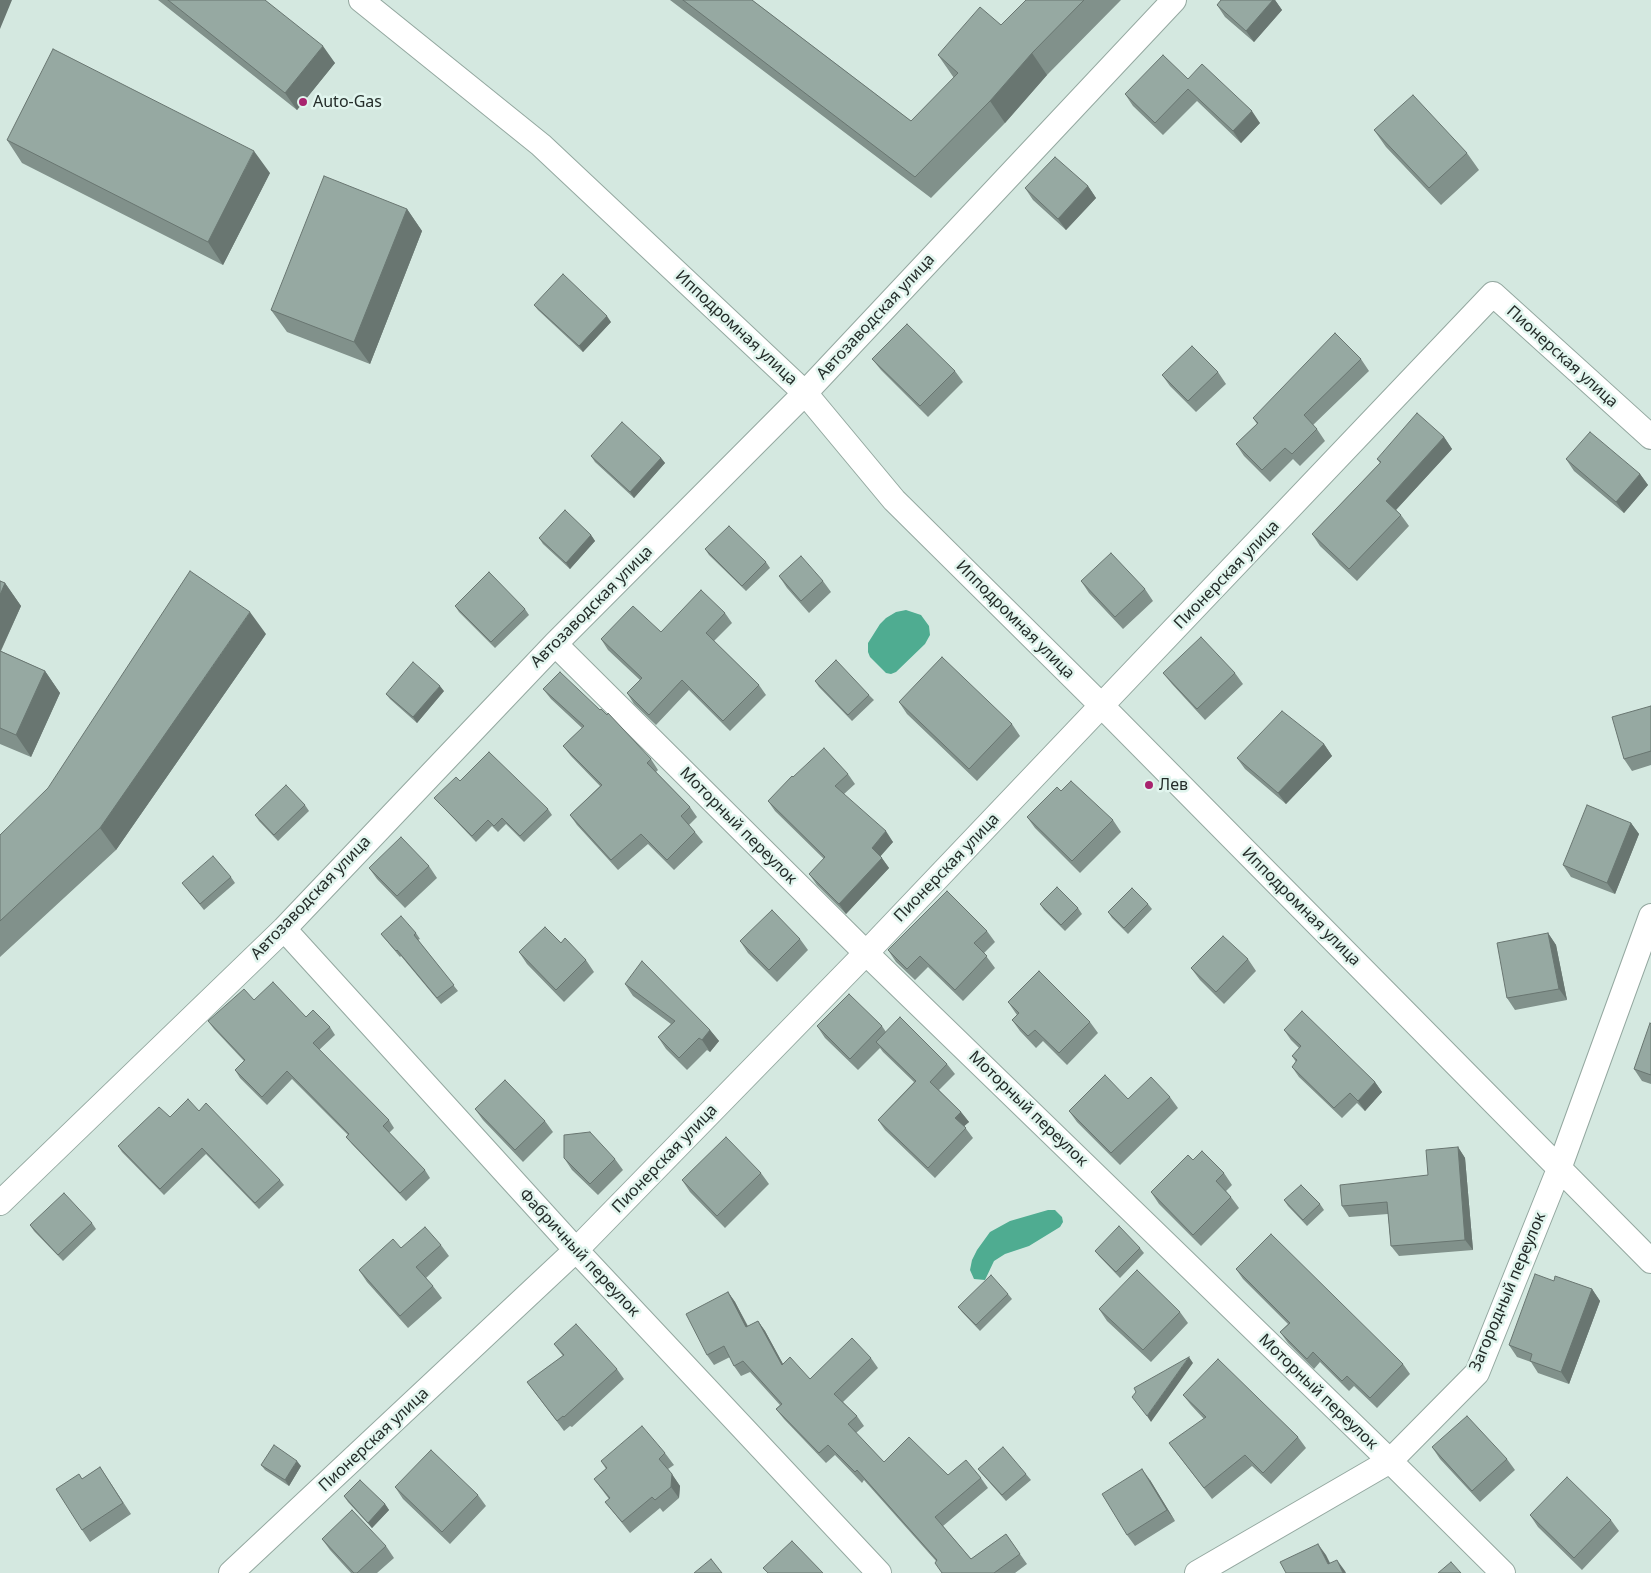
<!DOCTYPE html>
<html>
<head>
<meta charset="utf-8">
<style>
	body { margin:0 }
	canvas { display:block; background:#d4e8e0 }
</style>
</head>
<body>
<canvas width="1651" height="1573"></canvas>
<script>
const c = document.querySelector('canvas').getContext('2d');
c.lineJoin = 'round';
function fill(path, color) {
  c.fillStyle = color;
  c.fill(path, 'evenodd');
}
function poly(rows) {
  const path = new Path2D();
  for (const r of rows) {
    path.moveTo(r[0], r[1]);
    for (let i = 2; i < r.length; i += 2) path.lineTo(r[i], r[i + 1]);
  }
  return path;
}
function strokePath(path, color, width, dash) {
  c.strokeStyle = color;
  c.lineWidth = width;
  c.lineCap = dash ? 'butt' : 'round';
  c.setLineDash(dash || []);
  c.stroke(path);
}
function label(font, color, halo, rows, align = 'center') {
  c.font = font + ' "Noto Sans",sans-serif';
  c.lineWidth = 5;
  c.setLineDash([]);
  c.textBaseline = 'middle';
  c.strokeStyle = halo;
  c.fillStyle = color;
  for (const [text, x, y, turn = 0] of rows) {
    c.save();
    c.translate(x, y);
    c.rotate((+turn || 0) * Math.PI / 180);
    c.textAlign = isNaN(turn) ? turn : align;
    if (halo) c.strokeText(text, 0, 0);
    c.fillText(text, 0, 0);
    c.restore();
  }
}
fill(poly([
	[906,610,921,615,929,626,930,635,925,644,896,672,891,674,886,673,870,657,868,652,868,643,880,624,886,618,896,612],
	[1048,1210,1055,1210,1062,1217,1063,1222,1060,1227,1029,1246,1005,1254,994,1261,985,1280,974,1279,970,1270,972,1260,977,1250,990,1232,1010,1221]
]), '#4fac91');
const minor = poly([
	[361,0,541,145,805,393,894,500,1102,706,1651,1261],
	[555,644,866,953,1390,1461,1503,1573],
	[284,929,576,1250,879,1573],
	[0,1203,284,929,555,644,805,393,1174,0],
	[231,1573,576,1250,866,953,1493,294,1651,437],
	[1197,1573,1390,1461,1477,1373,1559,1169,1651,916]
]);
strokePath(minor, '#94a8a0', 26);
strokePath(minor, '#fff', 24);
fill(poly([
	[158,0,265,0,335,63,297,110],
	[670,0,752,0,911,121,954,78,938,55,1001,25,1026,0,1121,0,1047,75,1005,123,931,198],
	[1221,0,1275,0,1282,10,1254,42,1225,17,1217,5],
	[1188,79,1260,123,1241,143,1197,101,1163,135,1133,106,1125,94],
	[1374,130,1467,153,1479,170,1441,205,1386,147],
	[7,140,270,173,223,265,22,163],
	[1088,186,1096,198,1066,230,1033,200,1025,188],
	[407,209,422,231,370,364,287,332,271,310],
	[534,305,611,322,583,352,538,310],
	[872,359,955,371,963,382,928,417,881,370],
	[1361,359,1369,371,1313,425,1317,429,1325,441,1300,466,1293,459,1270,482,1244,456,1236,444,1257,424,1253,418],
	[1218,372,1226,384,1196,412,1170,386,1162,375],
	[1444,437,1452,449,1396,510,1401,515,1409,526,1357,581,1320,546,1312,534,1380,463,1377,459],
	[591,456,661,458,665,463,634,498,595,462],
	[1566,459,1640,474,1648,485,1624,513,1574,471],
	[591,535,595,541,570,569,543,544,539,538],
	[705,549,766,562,770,568,746,591,709,555],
	[779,576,823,581,831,592,809,613,787,588],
	[0,581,5,583,21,606,1,651,45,671,60,693,31,757,0,744],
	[1081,581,1145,589,1153,601,1123,629,1089,593],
	[455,606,525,609,529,615,495,648,459,612],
	[725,613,732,623,714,641,759,685,766,695,730,731,689,690,656,725,634,704,627,693,640,680,608,650,601,639,661,632],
	[266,634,116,850,0,957,0,835],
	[1163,673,1235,673,1243,684,1205,720,1172,684],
	[815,681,869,695,874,700,852,721,819,687],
	[543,689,651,759,658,770,656,772,690,807,697,817,689,825,695,832,703,842,674,870,648,844,618,870,577,825,570,815,600,786,571,756,563,746,582,728,551,699],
	[444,691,417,723,390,699,386,694],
	[899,702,1012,724,1020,736,977,781,907,714],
	[1651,706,1651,765,1632,771,1624,759],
	[1324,744,1332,756,1286,804,1245,769,1237,758],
	[848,774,855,784,844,794,893,842,880,856,889,868,846,914,817,885,809,874,824,859,775,811,768,801,793,777],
	[460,781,548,809,552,815,524,842,506,824,498,832,492,826,476,842,439,803,434,798],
	[1061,791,1113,820,1121,832,1080,873,1035,828,1027,817],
	[305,805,309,811,278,841,259,821,255,815],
	[1631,823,1639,834,1615,894,1571,877,1563,865],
	[429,866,437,878,405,908,377,879,369,868],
	[231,877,235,883,204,910,182,883],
	[1040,904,1078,908,1082,914,1065,931,1044,910],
	[1148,904,1152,909,1128,934,1112,918,1108,912],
	[987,931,995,942,984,953,995,968,963,1001,928,967,915,980,896,962,888,950],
	[416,933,420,939,418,940,458,991,441,1004,401,956,400,957,381,934],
	[1548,933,1556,945,1567,1000,1515,1010,1507,998],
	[800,939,808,950,777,982,748,953,740,941],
	[561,943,586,960,594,972,564,1002,527,964,519,952],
	[1248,959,1256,971,1224,1004,1200,980,1191,968],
	[625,984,710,1030,719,1041,710,1052,707,1050,687,1070,666,1049,658,1037,671,1024,633,996],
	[254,1000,306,1017,330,1027,335,1035,319,1050,389,1120,394,1128,389,1133,425,1170,430,1178,406,1201,352,1144,346,1137,348,1135,292,1079,267,1105,240,1078,235,1070,244,1061,214,1029,208,1021],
	[1008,1002,1090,1022,1098,1033,1067,1065,1043,1041,1036,1048,1020,1031,1012,1020,1017,1015],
	[1651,1024,1651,1084,1642,1081,1634,1069],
	[817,1026,882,1026,886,1032,947,1064,955,1074,939,1090,961,1112,969,1122,964,1126,973,1138,935,1178,885,1130,878,1120,914,1082,883,1052,880,1048,858,1070,825,1038],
	[1284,1030,1375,1082,1382,1092,1365,1111,1357,1103,1342,1118,1299,1077,1292,1067,1296,1062,1292,1056,1299,1048,1291,1040],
	[1170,1097,1178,1108,1120,1165,1077,1122,1069,1111],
	[475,1109,545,1121,553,1132,523,1162,483,1120],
	[199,1111,280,1180,284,1185,259,1209,206,1154,164,1195,122,1152,118,1146,170,1117],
	[1458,1147,1465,1158,1473,1250,1399,1256,1391,1246,1388,1214,1349,1217,1342,1206,1428,1175],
	[564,1158,615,1159,623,1170,598,1195,572,1170],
	[1193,1160,1224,1173,1232,1185,1226,1191,1231,1197,1239,1208,1201,1246,1159,1204,1151,1192],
	[761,1173,769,1184,725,1228,690,1192,682,1180],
	[1284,1200,1320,1204,1324,1210,1307,1226,1288,1206],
	[92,1223,96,1229,63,1261,34,1231,30,1225],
	[441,1245,449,1256,426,1278,433,1286,442,1298,408,1328,367,1282,359,1270,401,1248],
	[1140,1248,1144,1253,1120,1278,1099,1256,1095,1251],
	[1236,1269,1403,1364,1410,1374,1377,1408,1354,1386,1349,1391,1320,1362,1314,1369,1288,1343,1280,1332,1288,1324,1243,1279],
	[1554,1281,1592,1289,1600,1301,1569,1384,1538,1373,1531,1362,1517,1357,1509,1345],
	[728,1292,735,1302,748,1326,758,1321,765,1331,783,1364,810,1379,871,1358,878,1368,843,1402,857,1416,864,1426,856,1433,884,1462,948,1475,981,1478,988,1488,943,1526,971,1559,1006,1534,1027,1564,1015,1573,942,1573,936,1561,864,1480,862,1483,835,1455,826,1463,784,1419,776,1409,780,1405,750,1372,741,1376,734,1366,730,1357,714,1365,707,1355],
	[1008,1294,1012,1299,980,1331,962,1312,958,1307],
	[1099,1309,1180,1312,1188,1323,1151,1362,1107,1321],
	[554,1344,617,1369,624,1379,572,1427,570,1426,564,1431,527,1382,563,1356],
	[1183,1395,1298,1437,1306,1448,1271,1484,1252,1466,1212,1499,1169,1443,1204,1419,1191,1405],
	[1432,1447,1507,1459,1515,1470,1480,1502,1440,1459],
	[665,1453,674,1465,668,1469,680,1486,679,1498,663,1512,660,1508,630,1533,614,1513,605,1502,609,1499,594,1479,606,1469,601,1461],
	[261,1465,301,1466,289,1486,265,1470],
	[100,1467,131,1514,90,1542,82,1530,82,1479],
	[978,1469,1026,1474,1031,1480,1006,1501,982,1474],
	[1150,1480,1175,1521,1135,1546,1127,1535],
	[395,1487,478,1495,486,1506,450,1544,403,1499],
	[344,1496,385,1504,389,1510,372,1528,348,1502],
	[1530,1515,1611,1520,1619,1531,1582,1570,1538,1527],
	[322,1539,386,1546,394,1558,377,1573,351,1573,330,1550]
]), '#81918b');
fill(poly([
	[0,0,12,0,0,29],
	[1273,0,1275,0,1282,10,1254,42,1246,31],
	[323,46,335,63,297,110,285,93],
	[1032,53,1047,75,1005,123,990,101],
	[1252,111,1260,123,1241,143,1233,131],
	[254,151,270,173,223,265,208,242],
	[1088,186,1096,198,1066,230,1058,219],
	[407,209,422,231,370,364,354,342],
	[607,316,611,322,583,352,579,346],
	[1444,437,1452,449,1394,512,1386,501],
	[661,458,665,463,634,498,630,492],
	[1640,474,1648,485,1624,513,1616,502],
	[591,535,595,541,570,569,566,563],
	[5,583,21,606,0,652,0,595],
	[250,612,266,634,116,850,100,828],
	[45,671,60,693,31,757,16,735],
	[440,686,444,691,417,723,413,717],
	[1324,744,1332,756,1286,804,1278,793],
	[1631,823,1639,834,1615,894,1607,883],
	[886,831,893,842,879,858,872,848],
	[882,858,889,868,846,914,839,904],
	[1548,933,1556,945,1567,1000,1559,989],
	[710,1030,719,1041,710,1052,702,1040],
	[1375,1082,1382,1092,1365,1111,1358,1101],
	[961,1112,969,1122,962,1128,955,1118],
	[1458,1147,1465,1158,1473,1250,1465,1240],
	[1592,1289,1600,1301,1569,1384,1561,1372],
	[728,1292,735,1302,753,1337,746,1327],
	[758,1321,765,1331,789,1375,782,1365],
	[1189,1357,1193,1363,1151,1422,1147,1416],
	[297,1461,301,1466,289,1486,285,1480],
	[1142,1469,1150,1480,1175,1521,1167,1510],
	[672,1474,680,1486,679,1498,671,1487],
	[385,1504,389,1510,372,1528,368,1523],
	[1318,1544,1326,1555,1335,1573,1328,1564],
	[1337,1560,1345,1571,1346,1573,1343,1573]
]), '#697671');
const building = poly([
	[168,0,265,0,323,46,285,93,168,0],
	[683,0,752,0,911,121,958,73,938,55,980,7,1001,25,1026,0,1084,0,1032,53,990,101,915,177,683,0],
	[1221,0,1273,0,1246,31,1217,5,1221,0],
	[53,49,254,151,208,242,7,140,53,49],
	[1163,55,1188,79,1202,64,1252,111,1233,131,1188,89,1155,123,1125,94,1163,55],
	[1413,95,1467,153,1429,188,1374,130,1413,95],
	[1055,157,1088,186,1058,219,1025,188,1055,157],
	[324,176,407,209,354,342,271,310,324,176],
	[563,274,607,316,579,346,534,305,563,274],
	[907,324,955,371,920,406,872,359,907,324],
	[1335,333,1361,359,1304,415,1317,429,1292,454,1285,448,1262,470,1236,444,1258,423,1253,418,1335,333],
	[1192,346,1218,372,1188,401,1162,375,1192,346],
	[1417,413,1444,437,1386,501,1401,515,1349,569,1312,534,1381,462,1377,459,1417,413],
	[622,422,661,458,630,492,591,456,622,422],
	[1590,432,1640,474,1616,502,1566,459,1590,432],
	[565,510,591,535,566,563,539,538,565,510],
	[729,526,766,562,742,586,705,549,729,526],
	[1111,553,1145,589,1115,617,1081,581,1111,553],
	[801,556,823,581,801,601,779,576,801,556],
	[190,571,250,612,100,828,0,921,0,835,48,788,190,571],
	[489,572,525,609,491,642,455,606,489,572],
	[0,581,5,583,0,595,0,581],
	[701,590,725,613,706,633,759,685,723,721,682,680,649,715,627,693,642,678,601,639,633,606,661,632,701,590],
	[1201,637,1235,673,1197,709,1163,673,1201,637],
	[0,651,45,671,16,735,0,728,0,651],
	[942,657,1012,724,969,769,899,702,942,657],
	[836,660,869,695,848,715,815,681,836,660],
	[413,662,440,686,413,717,386,694,413,662],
	[560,672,600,710,601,709,607,715,608,713,651,759,647,763,690,807,681,816,695,832,667,860,641,834,611,860,570,815,602,785,563,746,584,726,543,689,560,672],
	[1651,706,1651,751,1624,759,1612,717,1651,706],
	[1282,711,1324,744,1278,793,1237,758,1282,711],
	[824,748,848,774,835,786,886,831,872,848,882,858,839,904,809,874,825,857,768,801,792,776,793,777,824,748],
	[489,752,548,809,520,836,502,818,494,826,488,820,472,836,434,798,456,777,460,781,489,752],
	[1071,781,1113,820,1072,861,1027,817,1057,787,1061,791,1071,781],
	[286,785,305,805,274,835,255,815,286,785],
	[1587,805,1631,823,1607,883,1563,865,1587,805],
	[401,837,429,866,397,896,369,868,401,837],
	[213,856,231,877,200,904,182,883,213,856],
	[1057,887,1078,908,1061,925,1040,904,1057,887],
	[1132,888,1148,904,1124,928,1108,912,1132,888],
	[947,891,987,931,974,943,987,956,955,990,920,956,907,969,888,950,947,891],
	[772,910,800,939,769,970,740,941,772,910],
	[401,916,416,933,414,935,454,985,437,998,397,950,396,951,381,934,401,916],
	[545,927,561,943,565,938,586,960,556,990,519,952,545,927],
	[1548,933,1559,989,1507,998,1497,943,1548,933],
	[1223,936,1248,959,1216,992,1191,968,1223,936],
	[642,961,710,1030,702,1040,699,1038,679,1058,658,1037,675,1021,625,984,642,961],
	[1039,971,1090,1022,1059,1053,1035,1030,1028,1036,1012,1020,1019,1013,1008,1002,1039,971],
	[273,982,306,1017,313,1010,330,1027,313,1043,389,1120,383,1126,425,1170,400,1193,346,1137,349,1134,287,1071,262,1097,235,1070,245,1060,208,1021,244,989,254,1000,273,982],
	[849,994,882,1026,850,1059,817,1026,849,994],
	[1302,1011,1375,1082,1358,1101,1350,1093,1334,1108,1292,1067,1297,1060,1292,1056,1301,1046,1284,1030,1302,1011],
	[900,1017,947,1064,930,1082,961,1112,955,1118,966,1128,928,1168,878,1120,916,1081,876,1042,900,1017],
	[1650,1023,1651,1024,1651,1075,1634,1069,1650,1023],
	[1105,1075,1128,1099,1151,1077,1170,1097,1111,1153,1069,1111,1105,1075],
	[505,1080,545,1121,515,1150,475,1109,505,1080],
	[188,1099,199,1111,206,1103,280,1180,255,1203,202,1148,160,1189,118,1146,159,1107,170,1117,188,1099],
	[590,1132,615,1159,590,1184,564,1158,564,1135,590,1132],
	[726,1137,761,1173,717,1216,682,1180,726,1137],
	[1458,1147,1465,1240,1391,1246,1387,1202,1342,1206,1340,1185,1428,1175,1426,1150,1458,1147],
	[1202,1151,1224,1173,1216,1181,1231,1197,1193,1235,1151,1192,1188,1155,1193,1160,1202,1151],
	[1301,1185,1320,1204,1303,1220,1284,1200,1301,1185],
	[64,1193,92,1223,58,1255,30,1225,64,1193],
	[1119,1226,1140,1248,1116,1272,1095,1251,1119,1226],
	[425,1227,441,1245,416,1267,433,1286,400,1316,359,1270,393,1239,401,1248,425,1227],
	[1271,1234,1403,1364,1370,1398,1347,1376,1342,1381,1313,1352,1307,1359,1280,1332,1290,1323,1236,1269,1271,1234],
	[1137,1270,1180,1312,1143,1350,1099,1309,1137,1270],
	[1535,1274,1554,1281,1555,1276,1592,1289,1561,1372,1530,1361,1532,1354,1509,1345,1535,1274],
	[991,1275,1008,1294,976,1325,958,1307,991,1275],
	[728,1292,746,1327,758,1321,782,1365,790,1357,810,1379,852,1338,871,1358,834,1394,857,1416,848,1424,884,1462,909,1437,948,1475,966,1460,981,1478,935,1517,971,1559,1006,1534,1020,1554,994,1573,942,1573,935,1563,937,1560,857,1470,855,1472,828,1445,819,1453,776,1409,782,1404,743,1361,734,1366,724,1346,707,1355,686,1314,728,1292],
	[576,1324,617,1369,564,1417,563,1416,557,1421,527,1382,564,1355,554,1344,576,1324],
	[1189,1357,1147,1416,1132,1397,1136,1392,1134,1388,1189,1357],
	[1218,1359,1298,1437,1263,1473,1245,1455,1204,1488,1169,1443,1206,1417,1183,1395,1218,1359],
	[1467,1416,1507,1459,1472,1491,1432,1447,1467,1416],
	[642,1426,665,1453,659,1459,672,1474,671,1487,655,1500,652,1497,622,1522,605,1502,610,1498,594,1479,607,1468,601,1461,642,1426],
	[274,1445,297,1461,285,1480,261,1465,274,1445],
	[1003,1447,1026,1474,1002,1495,978,1469,1003,1447],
	[431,1450,478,1495,442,1532,395,1487,431,1450],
	[100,1467,123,1503,82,1530,56,1489,79,1474,82,1479,100,1467],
	[1142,1469,1167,1510,1127,1535,1102,1494,1142,1469],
	[1567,1477,1611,1520,1574,1558,1530,1515,1567,1477],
	[360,1480,385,1504,368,1523,344,1496,360,1480],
	[352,1510,386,1546,357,1573,354,1573,322,1539,352,1510],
	[792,1541,823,1573,768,1573,763,1568,792,1541],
	[1318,1544,1328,1564,1337,1560,1343,1573,1286,1573,1280,1562,1318,1544],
	[711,1559,722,1573,694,1573,711,1559],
	[1451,1562,1461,1573,1438,1573,1451,1562]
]);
fill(building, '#96a9a2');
strokePath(building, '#697671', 1);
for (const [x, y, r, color] of [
	[303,102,5,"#a8236e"],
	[1149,785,5,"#a8236e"]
]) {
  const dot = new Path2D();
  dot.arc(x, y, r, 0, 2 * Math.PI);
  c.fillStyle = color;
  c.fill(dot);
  strokePath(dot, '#e1f5ee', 2);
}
label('16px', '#242c29', '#e1f5ee', [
	["Auto-Gas",313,102],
	["Лев",1159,785]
], 'left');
label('16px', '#242c29', '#e1f5ee', [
	["Автозаводская улица",876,317,-47],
	["Ипподромная улица",736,328,43],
	["Пионерская улица",1562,357,42],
	["Пионерская улица",1227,575,-46],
	["Автозаводская улица",592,607,-45],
	["Ипподромная улица",1015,620,45],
	["Моторный переулок",738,826,45],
	["Пионерская улица",947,868,-46],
	["Автозаводская улица",311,898,-46],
	["Ипподромная улица",1301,907,45],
	["Моторный переулок",1028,1109,44],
	["Пионерская улица",665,1159,-46],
	["Фабричный переулок",579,1253,47],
	["Загородный переулок",1508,1292,-67],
	["Моторный переулок",1318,1392,44],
	["Пионерская улица",374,1440,-43]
]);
</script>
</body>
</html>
